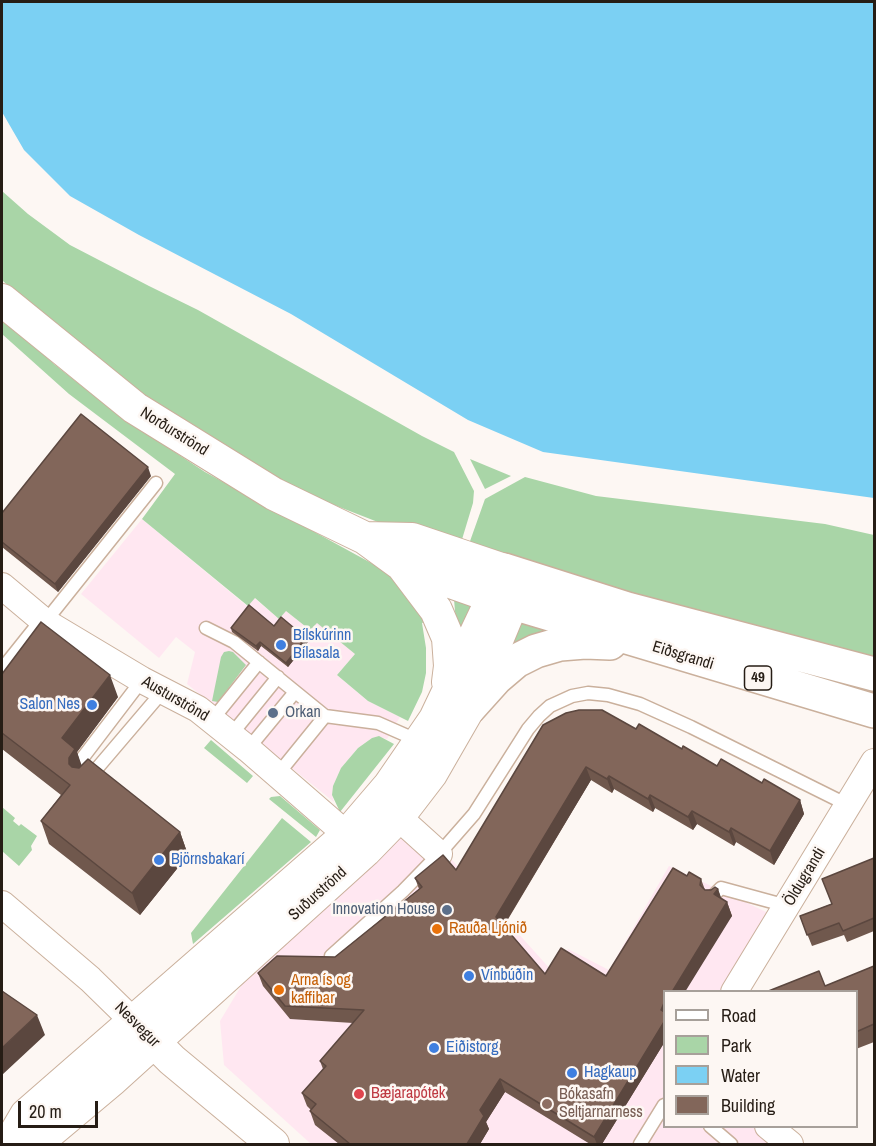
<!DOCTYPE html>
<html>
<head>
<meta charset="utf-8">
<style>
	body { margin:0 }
	#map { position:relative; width:876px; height:1146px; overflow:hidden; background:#fdf7f3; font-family:"Archivo Narrow",sans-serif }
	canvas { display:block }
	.frame { position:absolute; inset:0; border:3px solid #261d15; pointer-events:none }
	.legend { position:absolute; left:663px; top:990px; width:195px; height:138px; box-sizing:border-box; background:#fdf7f3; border:2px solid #a7a09a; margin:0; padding:8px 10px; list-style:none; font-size:18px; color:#261d15 }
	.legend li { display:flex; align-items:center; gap:12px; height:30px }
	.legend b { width:30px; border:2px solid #a7a09a }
	.scale { position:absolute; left:18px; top:1101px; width:80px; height:27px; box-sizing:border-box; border:3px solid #261d15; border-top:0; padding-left:8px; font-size:18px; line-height:21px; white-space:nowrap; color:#261d15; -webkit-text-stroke:4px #fdf7f3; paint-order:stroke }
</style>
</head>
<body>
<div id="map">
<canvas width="876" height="1146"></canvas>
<div class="frame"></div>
<ul class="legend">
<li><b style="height:8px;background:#fff"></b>Road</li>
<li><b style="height:16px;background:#a9d5a7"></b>Park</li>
<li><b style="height:16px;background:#7bd0f3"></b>Water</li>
<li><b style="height:16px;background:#82665a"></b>Building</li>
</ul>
<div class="scale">20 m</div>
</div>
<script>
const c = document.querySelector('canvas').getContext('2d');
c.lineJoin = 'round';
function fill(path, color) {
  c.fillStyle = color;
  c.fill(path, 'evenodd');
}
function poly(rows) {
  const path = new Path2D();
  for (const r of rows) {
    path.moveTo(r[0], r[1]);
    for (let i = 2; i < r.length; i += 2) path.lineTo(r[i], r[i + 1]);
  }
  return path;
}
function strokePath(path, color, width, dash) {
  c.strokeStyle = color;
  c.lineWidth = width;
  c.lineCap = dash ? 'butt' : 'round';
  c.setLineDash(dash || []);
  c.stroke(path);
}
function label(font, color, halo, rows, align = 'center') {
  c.font = font + ' "Archivo Narrow",sans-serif';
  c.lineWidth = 5;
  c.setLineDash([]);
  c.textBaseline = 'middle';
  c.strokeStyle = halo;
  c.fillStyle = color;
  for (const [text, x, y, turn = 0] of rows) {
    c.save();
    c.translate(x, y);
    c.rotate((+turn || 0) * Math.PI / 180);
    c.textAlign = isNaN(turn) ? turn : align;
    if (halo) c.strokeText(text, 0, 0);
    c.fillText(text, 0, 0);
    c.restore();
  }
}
fill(poly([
	[142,519,247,606,254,598,278,618,286,611,310,630,317,622,355,654,337,675,368,701,400,717,387,739,379,737,372,738,358,748,341,768,333,786,332,795,334,802,187,684,195,652,176,637,159,658,81,594],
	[418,822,552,971,568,949,609,970,669,866,783,920,741,991,664,992,664,1126,754,1127,775,1144,311,1144,224,1065,220,1021,249,973]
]), '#ffe7f1');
fill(poly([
	[2,191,28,214,70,245,149,286,198,310,422,436,454,452,474,491,473,503,460,546,383,524,311,496,249,465,175,421,23,300,2,280],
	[2,317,54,364,117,414,205,472,404,581,431,620,422,623,426,648,426,673,422,692,408,721,368,701,337,675,355,654,317,623,310,630,286,611,279,619,255,598,248,606,142,519,175,474,69,394,2,334],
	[470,459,511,476,485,489],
	[525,477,596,496,825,524,874,535,874,663,703,615,469,544,485,499],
	[454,599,473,606,460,639,456,623],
	[517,620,555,628,497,666],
	[229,651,233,652,246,665,218,702,212,701,221,657,224,652],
	[379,736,394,744,340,812,332,795,333,786,341,768,358,748,372,738],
	[211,740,253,776,247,783,204,748],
	[280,796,320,830,316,837,269,799,271,797],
	[2,807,15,818,13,821,19,826,21,824,37,836,31,846,32,850,19,866,2,851],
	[282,818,311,842,193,944,191,933]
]), '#a9d5a7');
fill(poly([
	[2,2,874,2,874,498,543,452,468,420,291,314,139,235,70,196,24,150,2,112]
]), '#7bd0f3');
const service = poly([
	[45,622,156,483],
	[206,628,234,642,325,716,378,723,419,741],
	[2,669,42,619],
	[212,720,259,662],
	[231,735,278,677],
	[248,749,295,692],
	[81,760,142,680],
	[278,774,325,716],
	[88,779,163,691],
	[713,896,721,888,787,906],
	[331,956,403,891,439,854,474,814,528,729,539,716,550,706,572,696,588,693,608,695,640,704,691,727,848,805],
	[710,1126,731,1144],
	[640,1144,664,1105]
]);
const minor = poly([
	[2,586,45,622,142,680,198,709,248,749,361,847],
	[398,817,439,854],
	[2,904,90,979,133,1021],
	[734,992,874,762],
	[768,1126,790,1144]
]);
const tertiary = poly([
	[2,300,135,408,274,494,365,538,402,565,493,597],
	[402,565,436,610,448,638,450,666,448,682],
	[138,1026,172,1060,273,1144],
	[9,1144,26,1115,347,835,389,786,435,719,493,597,504,570,412,539,365,538],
	[26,1144,45,1136,113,1079,365,851,398,817,431,774,469,708,517,592]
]);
const primary = poly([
	[504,570,627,609,874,674],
	[493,597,874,711],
	[469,708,496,678,516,661,536,651,560,644,585,642,610,643]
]);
strokePath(service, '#cab09c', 15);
strokePath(minor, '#cab09c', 28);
strokePath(tertiary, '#cab09c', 34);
strokePath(primary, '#cab09c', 36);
strokePath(service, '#fff', 12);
strokePath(minor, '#fff', 26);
strokePath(tertiary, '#fff', 32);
strokePath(primary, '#fff', 33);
fill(poly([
	[151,476,58,592,2,547,2,513],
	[274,626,306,638,308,642,288,667,261,646,258,651,232,632,231,628],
	[2,674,118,697,77,752,81,766,180,832,188,855,140,915,49,844,41,821,61,795,2,749],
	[543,725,636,729,717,766,762,783,800,800,804,814,774,865,736,842,734,846,697,824,693,830,655,808,653,812,614,789,612,793,591,780,504,926,545,974,606,976,687,876,701,879,705,890,718,889,721,899,727,902,732,916,664,992,664,1043,602,1144,590,1144,505,1092,486,1122,489,1129,480,1144,339,1144,315,1125,310,1111,311,1110,307,1106,302,1093,323,1069,320,1061,353,1023,290,1019,263,986,258,973,335,957,419,889,415,878,456,870],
	[874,858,874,931,847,942,844,935,812,946,800,916,831,904],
	[874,966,874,1042,856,1049,856,992,825,986]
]), '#70584d');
fill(poly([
	[148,467,151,476,58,592,55,584],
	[306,638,308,642,288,667,286,663],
	[260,642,261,646,258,651,256,646],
	[110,675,118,697,77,752,84,772,77,781,69,764,62,738],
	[586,767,591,780,501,930,496,917],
	[609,776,614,789,612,793,607,779],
	[650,795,655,808,653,812,648,799],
	[800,800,804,814,774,865,770,851],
	[692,811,697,824,693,830,688,817],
	[731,828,736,842,734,846,729,832],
	[180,832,188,855,140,915,132,893],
	[718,889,723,903,714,894],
	[727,902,732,916,685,992,672,992],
	[664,1003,664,1020,661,1010],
	[37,1015,45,1035,2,1075,2,1048],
	[664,1022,664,1043,602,1144,597,1144,594,1137],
	[500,1079,505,1092,486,1122,489,1129,480,1144,467,1144,480,1110]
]), '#5b473f');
const building = poly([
	[81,414,148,467,55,584,2,542,2,513,81,414],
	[249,605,274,626,281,617,306,638,286,663,260,642,256,646,231,628,249,605],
	[41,622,110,675,62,738,75,749,69,758,69,764,72,767,79,768,88,759,180,832,132,893,41,821,70,785,2,733,2,674,41,622],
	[579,710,602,710,636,729,639,724,682,749,683,746,717,766,721,759,762,783,764,779,800,800,770,851,731,828,729,832,692,811,688,817,650,795,648,799,609,776,607,779,586,767,496,917,545,974,561,948,606,976,673,868,687,876,689,872,701,879,700,885,705,890,711,890,715,887,718,889,714,894,727,902,672,992,664,992,664,1003,661,1010,664,1012,664,1022,594,1137,500,1079,480,1110,484,1116,467,1144,350,1144,310,1111,316,1104,302,1093,326,1066,320,1061,364,1010,285,1006,258,973,277,956,335,957,422,887,415,878,443,855,456,870,543,725,566,713,579,710],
	[874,858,874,918,843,931,839,923,807,935,800,916,832,904,822,879,874,858],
	[874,966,874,1024,856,1032,856,992,766,992,819,971,825,986,874,966],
	[2,991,37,1015,2,1048,2,991]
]);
fill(building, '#82665a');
strokePath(building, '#5b473f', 1.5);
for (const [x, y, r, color] of [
	[281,645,6,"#3f7fe0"],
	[92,705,6,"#3f7fe0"],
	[273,713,6,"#5c6f8a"],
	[159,860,6,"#3f7fe0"],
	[447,910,6,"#5c6f8a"],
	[437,929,6,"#e8710a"],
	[469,976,6,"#3f7fe0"],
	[279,990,6,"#e8710a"],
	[434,1048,6,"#3f7fe0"],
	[572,1073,6,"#3f7fe0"],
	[359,1094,6,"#e0444e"],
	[547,1104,6,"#8d6e63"]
]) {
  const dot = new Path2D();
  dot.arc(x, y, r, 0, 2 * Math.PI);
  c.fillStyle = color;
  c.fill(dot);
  strokePath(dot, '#fdf7f3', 2);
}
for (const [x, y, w] of [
	[758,678,27]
]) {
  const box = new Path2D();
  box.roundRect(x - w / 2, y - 12, w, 24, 4.5);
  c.fillStyle = '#fdf7f3';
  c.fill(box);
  strokePath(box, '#261d15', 1.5);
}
label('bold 15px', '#261d15', null, [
	["49",758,678]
]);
label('16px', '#261d15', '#fdf7f3', [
	["Norðurströnd",174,432,32],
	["Eiðsgrandi",683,656,17],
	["Austurströnd",175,699,30],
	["Öldugrandi",805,877,-59],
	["Suðurströnd",318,894,-42],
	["Nesvegur",137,1025,45]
]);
label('16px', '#366cbe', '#fdf7f3', [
	["Bílskúrinn",293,636],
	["Bílasala",293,654],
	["Salon Nes",80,705,"right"],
	["Björnsbakarí",171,860],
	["Vínbúðin",481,976],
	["Eiðistorg",446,1048],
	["Hagkaup",584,1073]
], 'left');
label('16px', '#4e5e75', '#fdf7f3', [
	["Orkan",285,713],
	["Innovation House",435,910,"right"]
], 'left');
label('16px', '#c56008', '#fdf7f3', [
	["Rauða Ljónið",449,929],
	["Arna ís og",291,981],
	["kaffibar",291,999]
], 'left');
label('16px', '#be3a42', '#fdf7f3', [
	["Bæjarapótek",371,1094]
], 'left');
label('16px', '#785e54', '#fdf7f3', [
	["Bókasafn",559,1095],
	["Seltjarnarness",559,1113]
], 'left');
</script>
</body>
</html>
